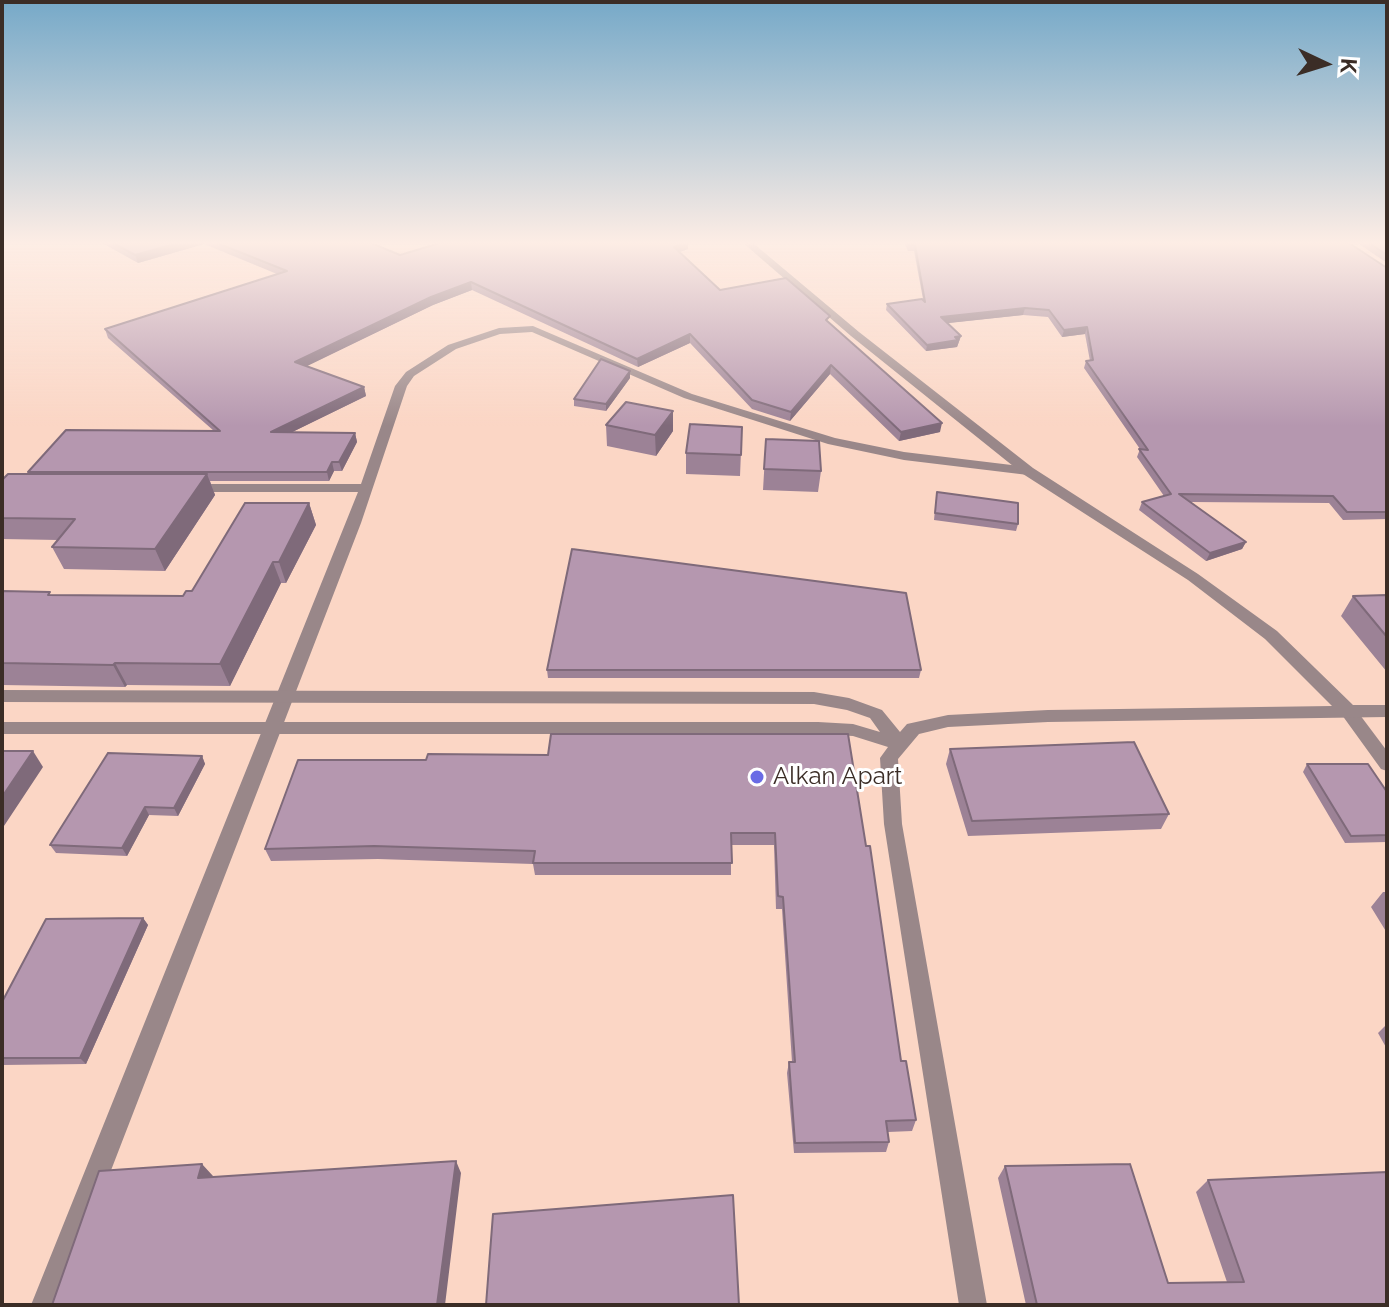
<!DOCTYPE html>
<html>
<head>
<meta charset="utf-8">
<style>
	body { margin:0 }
	#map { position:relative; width:1389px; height:1307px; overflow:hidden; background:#fbd6c5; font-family:Raleway,sans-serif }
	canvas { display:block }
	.frame { position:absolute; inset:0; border:4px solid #3b2d26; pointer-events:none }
	.north { position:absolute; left:1285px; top:24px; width:80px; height:80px; -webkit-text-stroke:6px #fff; paint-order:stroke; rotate:94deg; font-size:22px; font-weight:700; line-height:32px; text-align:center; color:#3b2d26 }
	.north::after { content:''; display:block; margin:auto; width:28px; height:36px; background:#3b2d26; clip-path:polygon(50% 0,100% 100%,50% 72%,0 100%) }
</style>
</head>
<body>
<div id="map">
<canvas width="1389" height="1307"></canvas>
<div class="frame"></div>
<div class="north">K</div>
</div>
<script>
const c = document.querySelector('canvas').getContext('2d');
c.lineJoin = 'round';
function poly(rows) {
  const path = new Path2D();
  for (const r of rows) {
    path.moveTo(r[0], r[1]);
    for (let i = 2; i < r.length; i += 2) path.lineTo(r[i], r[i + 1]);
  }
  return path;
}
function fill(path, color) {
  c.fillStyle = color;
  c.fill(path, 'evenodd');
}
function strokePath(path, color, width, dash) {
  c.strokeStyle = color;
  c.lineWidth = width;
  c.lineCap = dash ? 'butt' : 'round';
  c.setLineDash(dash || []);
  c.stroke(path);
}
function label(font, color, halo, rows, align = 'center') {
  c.font = font + ' Raleway,sans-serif';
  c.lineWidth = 6;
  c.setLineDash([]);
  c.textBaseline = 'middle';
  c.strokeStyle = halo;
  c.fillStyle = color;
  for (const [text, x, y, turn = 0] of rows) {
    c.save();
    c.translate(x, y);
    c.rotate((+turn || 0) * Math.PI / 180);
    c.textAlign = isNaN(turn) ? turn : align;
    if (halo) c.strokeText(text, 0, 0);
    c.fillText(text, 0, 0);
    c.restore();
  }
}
fill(poly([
	[533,326,692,394,835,438,904,452,1028,467,1034,471,1028,475,904,460,828,444,684,398,532,332,500,334,456,349,414,376,407,386,361,523,59,1305,31,1305,358,492,192,492,185,488,192,484,361,484,395,386,406,372,448,345,499,328,533,326],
	[1348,705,1354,707,1387,751,1387,771,1381,769,1342,715,1340,711,1342,707,1348,705]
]), '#998789');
fill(poly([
	[743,243,753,243,859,332,1033,468,1198,574,1277,631,1353,705,1387,705,1387,717,1048,722,948,727,919,734,898,759,902,824,987,1305,959,1305,884,824,880,758,888,747,853,736,818,734,2,734,2,722,818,722,853,724,880,732,870,718,847,710,814,704,2,702,2,690,814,692,849,698,882,710,900,732,907,724,948,715,1048,710,1332,706,1265,639,1188,580,1023,474,851,336,743,243]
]), '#998789');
fill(poly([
	[102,243,371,243,400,255,440,243,688,243,688,249,680,252,720,290,829,322,940,432,899,441,830,374,790,421,752,409,690,343,638,367,472,290,433,305,306,366,364,387,366,396,292,432,355,433,357,442,342,471,334,471,329,481,210,481,215,495,165,571,64,569,52,547,58,540,2,539,2,480,29,474,28,472,214,431,108,338,105,329,277,274,204,244,138,263],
	[904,243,1349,243,1387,268,1387,519,1343,520,1329,503,1190,502,1246,542,1242,549,1206,561,1139,510,1142,502,1164,496,1137,457,1140,449,1084,368,1086,361,1090,361,1085,334,1062,337,1048,317,1023,315,947,323,961,336,957,347,926,351,886,310,887,304,923,299,914,251,908,251],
	[1360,243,1387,243,1387,263,1359,244],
	[630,378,606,411,574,406,574,399],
	[606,425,673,431,656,456,607,446],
	[742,427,740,476,686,474,686,453],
	[766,439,821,471,818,492,763,490],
	[936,499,1018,524,1016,531,934,520],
	[309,503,316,525,286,583,281,583,230,686,127,685,125,687,2,685,2,591,52,595,183,596],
	[1387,595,1387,672,1341,616,1353,596],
	[547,670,921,670,919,678,548,678],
	[950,749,1169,814,1161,829,968,836,946,764],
	[202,756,205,764,178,816,149,815,127,856,56,853,50,845],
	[298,760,866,846,901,1061,916,1120,912,1131,888,1132,889,1142,886,1152,794,1153,787,1073,789,1062,792,1062,782,909,776,909,774,845,731,845,731,875,535,875,533,864,378,859,271,861,265,849],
	[1307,764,1387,792,1387,842,1345,843,1303,772],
	[1383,892,1387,892,1387,933,1371,907],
	[143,918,148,925,86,1064,2,1065,2,1002],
	[1387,1024,1387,1049,1378,1033],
	[1005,1166,1168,1283,1227,1282,1196,1192,1208,1180,1387,1305,1026,1305,998,1178]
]), '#9c8296');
fill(poly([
	[178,243,204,243,204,244,138,263,135,255],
	[683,243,688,243,688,249,674,254,674,247],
	[471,282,472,290,433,305,297,371,295,362,431,297],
	[1025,308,1023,315,940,324,941,317],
	[1087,327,1085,334,1062,337,1064,330],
	[690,334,690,343,638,367,637,359],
	[961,336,957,347,926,351,927,345],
	[831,365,830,374,790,421,791,412],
	[630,371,630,378,606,411,606,404],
	[364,387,366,396,274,441,271,432],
	[673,411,673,431,656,456,655,435],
	[942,423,940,432,899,441,901,432],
	[355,433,357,442,342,471,339,462],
	[332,462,334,471,329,481,327,472],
	[207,474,215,495,165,571,155,549],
	[309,503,316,525,286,583,279,562],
	[1246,542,1242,549,1206,561,1210,553],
	[273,562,281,583,230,686,220,664],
	[115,663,127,685,125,687,113,665],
	[33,751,43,767,2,829,2,797],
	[202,756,205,764,178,816,174,808],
	[145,807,149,815,127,856,122,848],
	[143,918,148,925,86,1064,80,1058],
	[456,1161,461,1173,445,1305,437,1305],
	[202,1164,213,1176,209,1190,198,1178]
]), '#7f6a7a');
const building = poly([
	[113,243,178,243,135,255,113,243],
	[217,243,371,243,400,255,440,243,683,243,674,247,720,290,786,278,830,316,826,320,942,423,901,432,831,365,791,412,752,400,690,334,637,359,471,282,431,297,295,362,364,387,271,432,355,433,339,462,332,462,327,472,28,472,66,430,220,431,105,329,287,271,217,243],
	[908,243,1349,243,1387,268,1387,512,1347,512,1333,496,1179,494,1246,542,1210,553,1142,502,1171,494,1139,449,1148,450,1086,361,1093,360,1087,327,1064,330,1049,310,1025,308,941,317,961,336,955,337,958,340,927,345,887,304,922,299,925,302,915,245,909,245,908,243],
	[1369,243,1387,243,1387,255,1369,243],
	[601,359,630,371,606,404,574,399,601,359],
	[626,402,673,411,655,435,606,425,626,402],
	[690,424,742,427,741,455,686,453,690,424],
	[766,439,819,441,821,471,764,469,766,439],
	[8,474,207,474,155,549,52,547,75,519,2,518,2,480,8,474],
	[937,492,1018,503,1018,524,935,513,937,492],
	[245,503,309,503,279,562,273,562,220,664,115,663,113,665,2,663,2,591,50,592,48,595,183,596,186,591,192,591,245,503],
	[572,549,906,593,921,670,547,670,572,549],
	[1387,595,1387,637,1353,596,1387,595],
	[551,734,848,734,866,846,870,846,901,1061,906,1061,916,1120,886,1121,889,1142,795,1143,789,1062,795,1062,783,897,778,896,775,833,731,833,732,863,533,863,535,851,374,846,265,849,298,760,426,760,428,754,548,755,551,734],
	[1134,742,1169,814,972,821,950,749,1134,742],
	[2,751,33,751,2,797,2,751],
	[108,753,202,756,174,808,145,807,122,848,50,845,108,753],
	[1307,764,1368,764,1387,792,1387,835,1351,836,1307,764],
	[143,918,80,1058,2,1058,2,1002,46,919,143,918],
	[456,1161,437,1305,52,1305,99,1171,202,1164,198,1178,456,1161],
	[1130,1164,1168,1283,1244,1282,1208,1180,1387,1172,1387,1305,1037,1305,1005,1166,1130,1164],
	[733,1195,739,1305,486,1305,493,1214,733,1195]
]);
fill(building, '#b597af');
strokePath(building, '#7f6a7a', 2);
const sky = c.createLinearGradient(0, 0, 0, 426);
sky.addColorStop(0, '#76a9c8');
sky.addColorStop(0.57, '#fdede5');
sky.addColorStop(1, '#fdede500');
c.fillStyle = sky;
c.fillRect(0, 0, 1389, 426);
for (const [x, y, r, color] of [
	[757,777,8,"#6a6ce5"]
]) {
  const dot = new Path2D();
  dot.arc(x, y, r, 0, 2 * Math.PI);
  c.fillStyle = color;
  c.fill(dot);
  strokePath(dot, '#fff', 3);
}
label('24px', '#3b2d26', '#fff', [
	["Alkan Apart",773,777]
], 'left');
</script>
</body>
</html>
